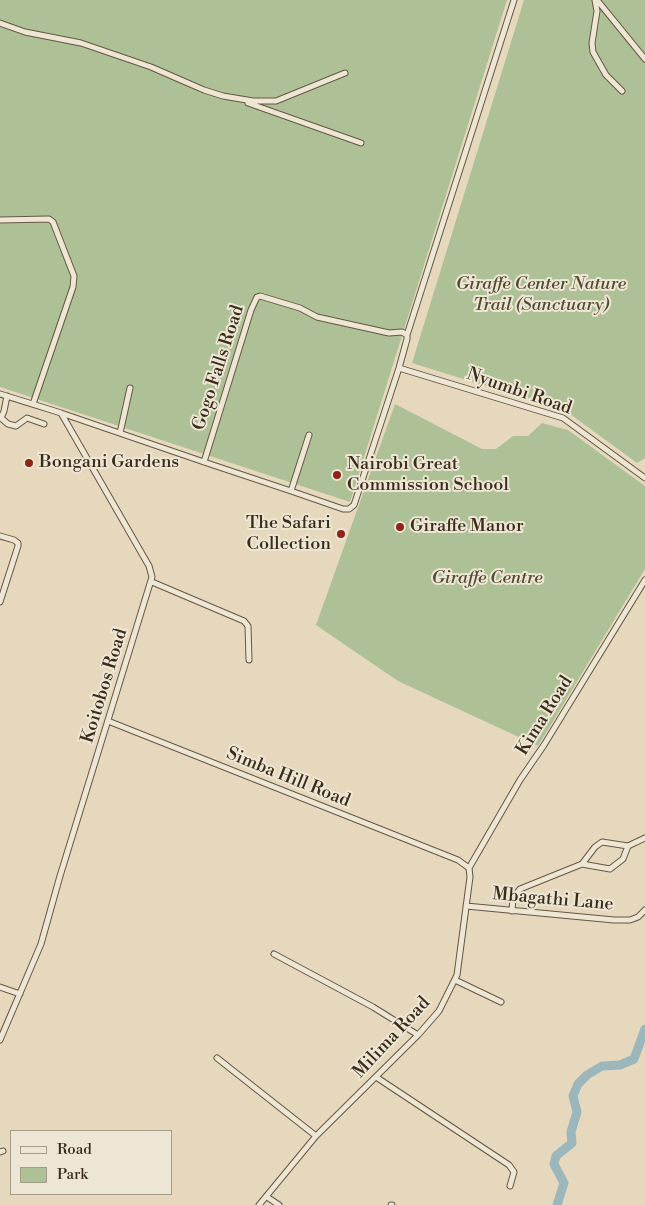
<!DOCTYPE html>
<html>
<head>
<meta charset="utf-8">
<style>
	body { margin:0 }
	#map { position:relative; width:645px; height:1205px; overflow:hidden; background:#e5d8bd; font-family:"Libre Bodoni",serif }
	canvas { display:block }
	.legend { position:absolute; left:10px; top:1130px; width:162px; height:65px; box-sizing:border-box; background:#eee6d4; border:1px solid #a69c8a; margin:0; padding:6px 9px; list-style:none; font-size:15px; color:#392c1a }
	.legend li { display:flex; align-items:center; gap:10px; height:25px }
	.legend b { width:25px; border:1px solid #a69c8a }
</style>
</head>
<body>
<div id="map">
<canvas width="645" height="1205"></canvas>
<ul class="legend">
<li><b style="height:6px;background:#eee6d4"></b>Road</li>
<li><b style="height:14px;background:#aec096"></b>Park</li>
</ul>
</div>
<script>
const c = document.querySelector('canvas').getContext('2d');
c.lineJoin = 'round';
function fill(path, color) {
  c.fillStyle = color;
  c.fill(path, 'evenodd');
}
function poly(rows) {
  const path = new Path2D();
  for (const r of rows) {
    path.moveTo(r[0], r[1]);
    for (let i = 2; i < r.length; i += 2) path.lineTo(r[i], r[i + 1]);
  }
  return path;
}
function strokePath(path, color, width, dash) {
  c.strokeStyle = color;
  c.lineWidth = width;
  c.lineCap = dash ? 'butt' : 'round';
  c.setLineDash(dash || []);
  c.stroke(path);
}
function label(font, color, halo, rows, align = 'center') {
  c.font = font + ' "Libre Bodoni",serif';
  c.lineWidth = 4;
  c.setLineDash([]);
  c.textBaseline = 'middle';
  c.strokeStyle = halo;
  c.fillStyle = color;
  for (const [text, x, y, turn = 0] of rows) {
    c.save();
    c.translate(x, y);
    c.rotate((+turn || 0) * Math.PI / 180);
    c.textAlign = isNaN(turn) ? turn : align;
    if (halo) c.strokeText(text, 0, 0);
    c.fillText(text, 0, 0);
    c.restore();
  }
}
fill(poly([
	[0,0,507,0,350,502,0,387],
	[524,0,645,0,645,458,637,463,566,411,412,363],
	[395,404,482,449,496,449,513,436,528,436,542,423,568,430,645,486,645,569,538,746,398,681,316,625]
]), '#aec096');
strokePath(poly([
	[557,1205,564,1183,554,1164,556,1156,572,1143,571,1132,577,1112,573,1096,578,1084,587,1075,602,1066,620,1065,634,1059,645,1029]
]), '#9bb7bc', 9);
const minor = poly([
	[595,0,597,11,592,43,593,52,606,75,622,91],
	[597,0,645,59],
	[0,23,25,32,81,43,151,67,204,90,223,96,253,101,276,101,345,73],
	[248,103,361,143],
	[0,220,49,219,53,222,74,276,73,287,33,404],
	[407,335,514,0],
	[399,368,563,418,645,478],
	[0,394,61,413,149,566,152,577,60,876,41,944,0,1040],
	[7,396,4,411,1,418,8,424,16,426,27,418,44,424],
	[61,413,204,462,291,491,343,509,349,509,354,505,399,368,407,339,407,335,402,332,389,333,317,317,300,308,260,296,257,297,251,310,204,462],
	[120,433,130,388],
	[291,491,309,435],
	[0,536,14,540,18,543,18,546,0,602],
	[152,582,244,621,248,626,249,660],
	[108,721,458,860,469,868,470,877,457,975,439,1011,418,1035,316,1136,259,1205],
	[582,864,610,869,623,859,628,846],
	[469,868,520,780,544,745,645,580],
	[466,906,614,920,630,920,638,917,645,910],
	[512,911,513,898,520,889,582,864,595,847,602,842,628,846,645,838],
	[274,954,373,1007,418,1035],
	[455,980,501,1002],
	[0,987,20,994],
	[217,1058,316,1136],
	[376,1077,509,1165,514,1172,510,1186],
	[0,1152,3,1151],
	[267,1197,279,1205],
	[391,1205,392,1205]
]);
strokePath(minor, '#645743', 7);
strokePath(minor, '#eee6d4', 5);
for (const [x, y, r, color] of [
	[29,463,5,"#8f2418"],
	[337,475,5,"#8f2418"],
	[400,527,5,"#8f2418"],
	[341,534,5,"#8f2418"]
]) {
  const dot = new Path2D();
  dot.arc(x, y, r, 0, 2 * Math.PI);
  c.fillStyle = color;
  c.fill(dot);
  strokePath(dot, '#eee6d4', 2);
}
label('italic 18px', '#504a33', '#eee6d4', [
	["Giraffe Center Nature",541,285],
	["Trail (Sanctuary)",541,306],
	["Giraffe Centre",487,579]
]);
label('18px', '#392c1a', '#eee6d4', [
	["Gogo Falls Road",219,368,-72],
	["Nyumbi Road",519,392,19],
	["Koitobos Road",105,686,-73],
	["Kima Road",545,716,-58],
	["Simba Hill Road",288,778,22],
	["Mbagathi Lane",553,900,5],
	["Milima Road",392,1038,-47]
]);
label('18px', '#392c1a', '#eee6d4', [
	["Bongani Gardens",39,463],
	["Nairobi Great",347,465],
	["Commission School",347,486],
	["The Safari",331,524,"right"],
	["Collection",331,545,"right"],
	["Giraffe Manor",410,527]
], 'left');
</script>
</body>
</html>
